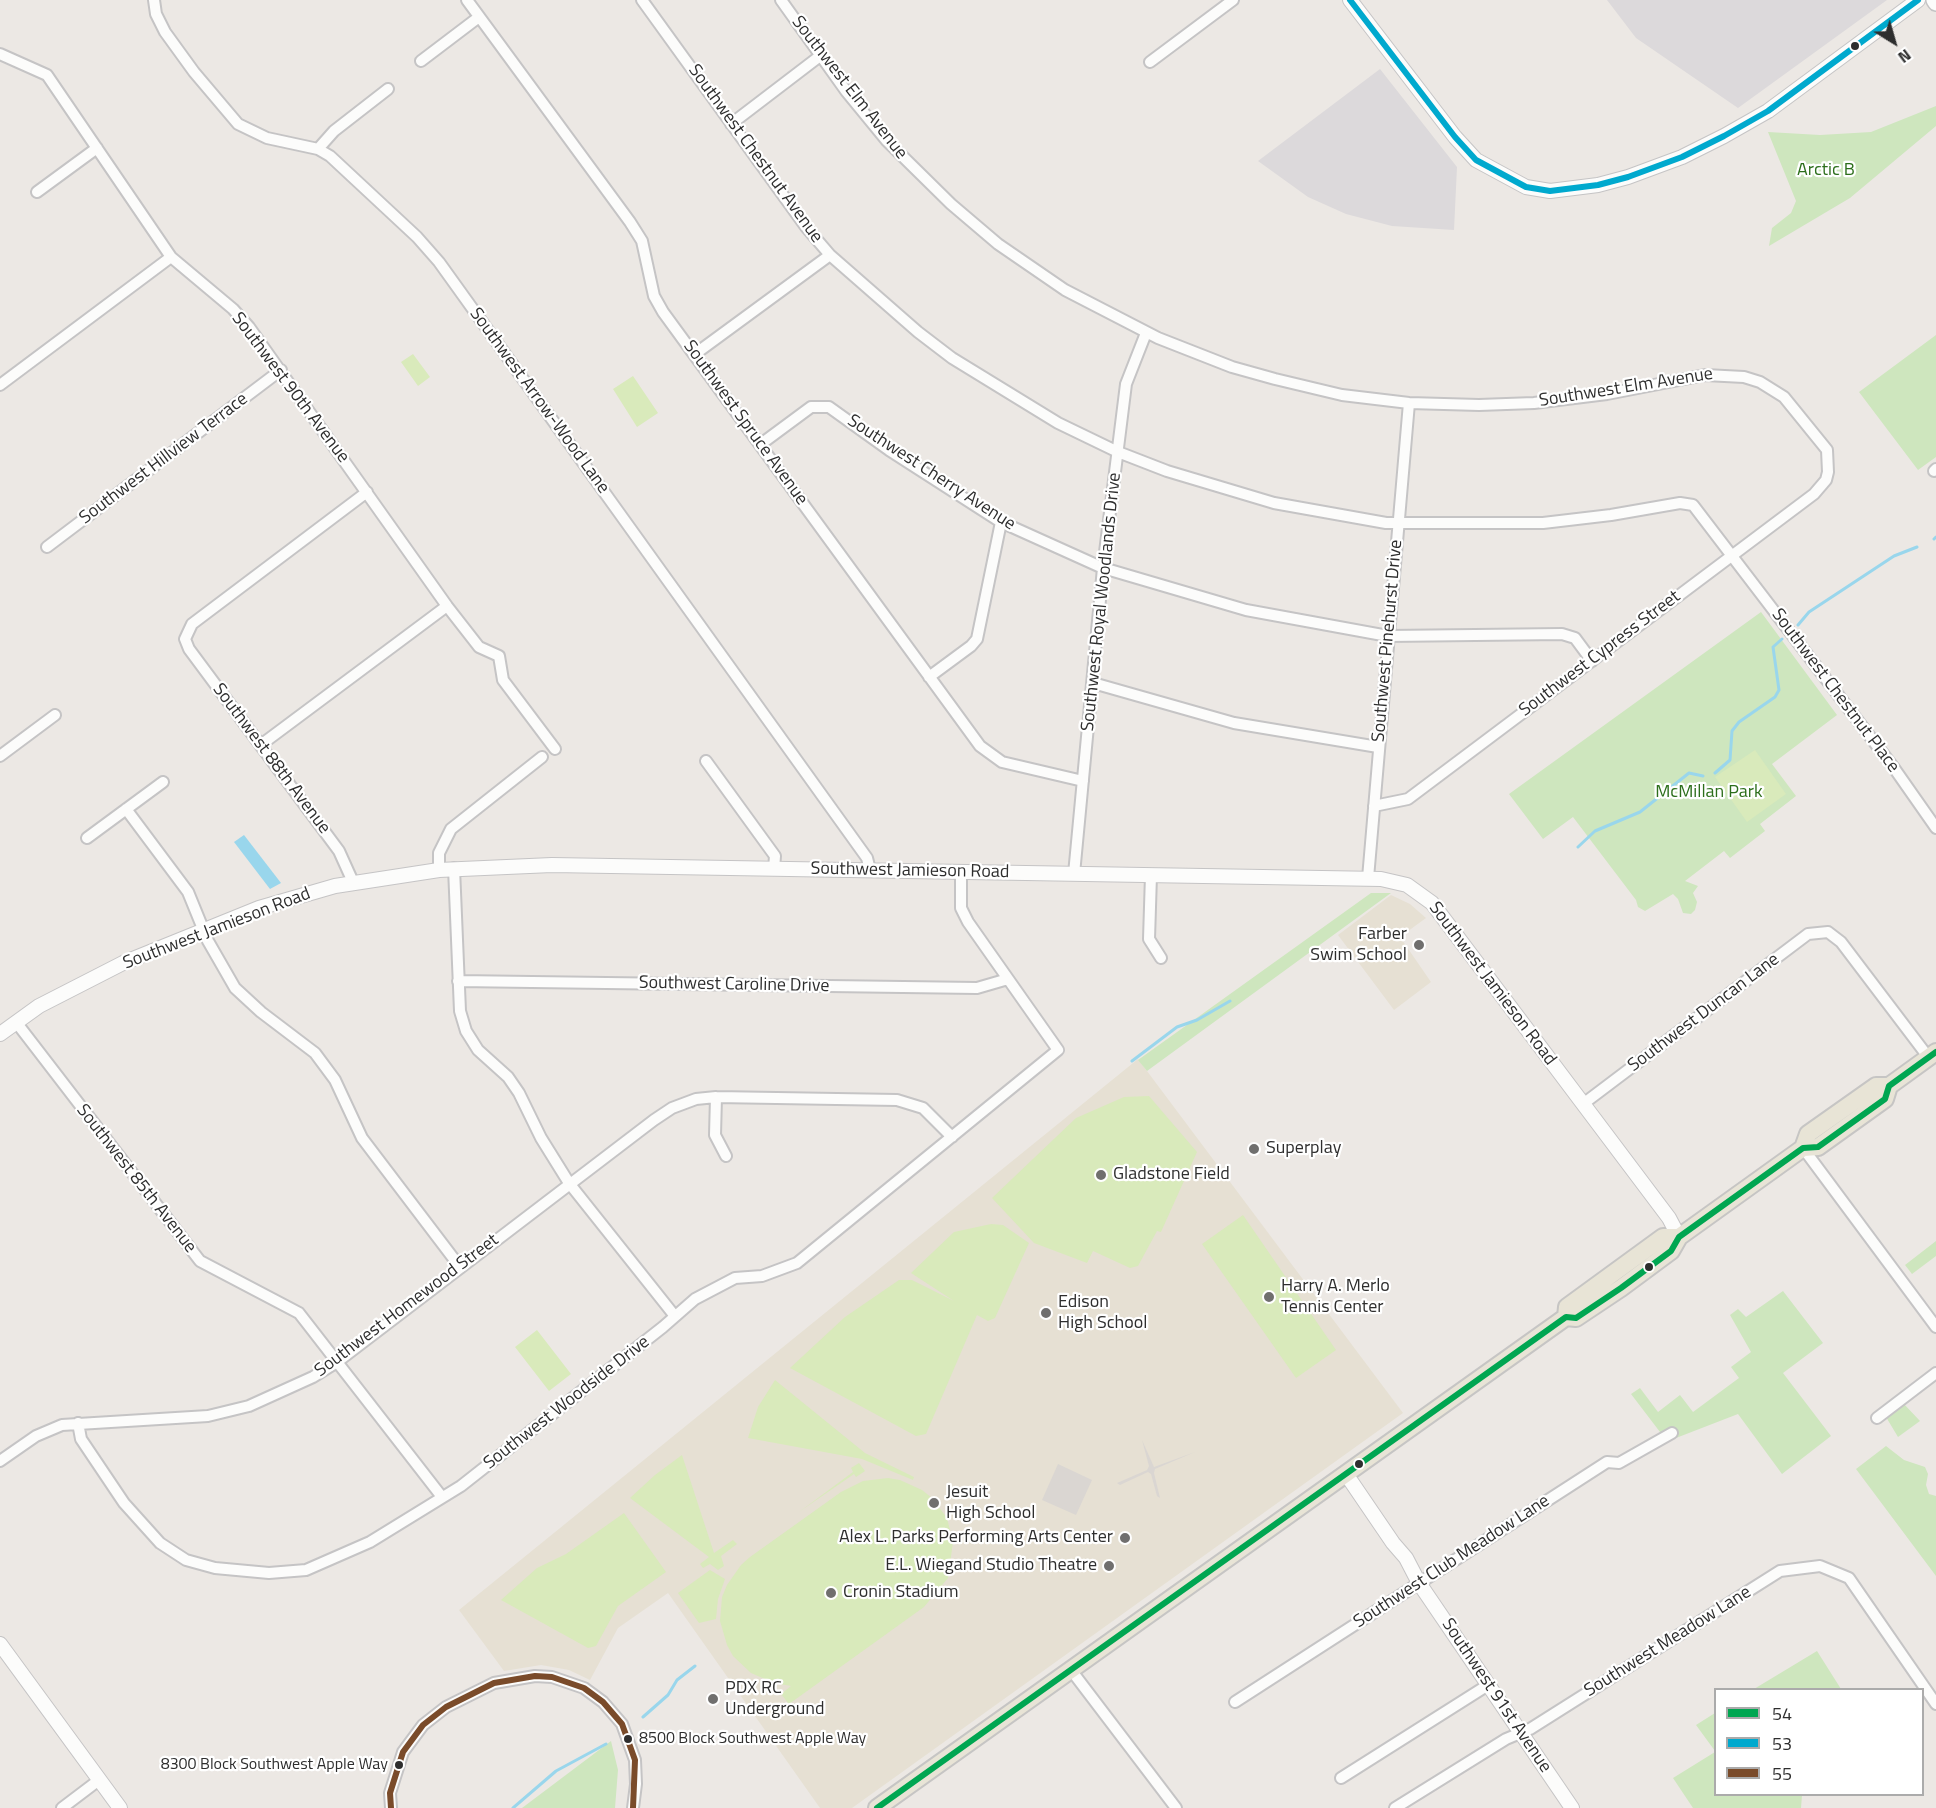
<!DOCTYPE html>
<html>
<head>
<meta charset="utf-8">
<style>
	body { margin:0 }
	#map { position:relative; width:1936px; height:1808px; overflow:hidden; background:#ece8e4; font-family:"Titillium Web",sans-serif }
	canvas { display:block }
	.legend { position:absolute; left:1714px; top:1688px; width:210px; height:108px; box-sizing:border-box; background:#fff; border:2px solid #ababab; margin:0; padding:8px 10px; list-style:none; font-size:18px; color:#2e2e2e }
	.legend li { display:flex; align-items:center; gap:12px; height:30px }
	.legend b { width:30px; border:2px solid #ababab }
	.north { position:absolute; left:1864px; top:12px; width:60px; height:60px; -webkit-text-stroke:4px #fff; paint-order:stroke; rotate:143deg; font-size:16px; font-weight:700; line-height:24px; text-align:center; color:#2e2e2e }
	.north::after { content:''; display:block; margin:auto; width:21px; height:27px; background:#2e2e2e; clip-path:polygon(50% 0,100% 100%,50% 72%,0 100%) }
</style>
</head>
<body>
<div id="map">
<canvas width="1936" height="1808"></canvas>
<ul class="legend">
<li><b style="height:8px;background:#00a651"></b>54</li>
<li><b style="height:8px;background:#00a9ce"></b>53</li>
<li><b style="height:8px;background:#7a4b2a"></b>55</li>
</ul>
<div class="north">N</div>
</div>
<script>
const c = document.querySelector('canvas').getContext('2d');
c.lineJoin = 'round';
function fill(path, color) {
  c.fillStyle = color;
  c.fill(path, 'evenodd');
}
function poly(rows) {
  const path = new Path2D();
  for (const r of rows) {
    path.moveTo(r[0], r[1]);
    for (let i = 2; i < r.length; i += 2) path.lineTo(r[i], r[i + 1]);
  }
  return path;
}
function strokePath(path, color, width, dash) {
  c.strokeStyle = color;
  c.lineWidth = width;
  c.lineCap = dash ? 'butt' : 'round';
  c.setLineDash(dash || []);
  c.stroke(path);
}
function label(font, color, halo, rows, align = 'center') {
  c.font = font + ' "Titillium Web",sans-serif';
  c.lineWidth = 4.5;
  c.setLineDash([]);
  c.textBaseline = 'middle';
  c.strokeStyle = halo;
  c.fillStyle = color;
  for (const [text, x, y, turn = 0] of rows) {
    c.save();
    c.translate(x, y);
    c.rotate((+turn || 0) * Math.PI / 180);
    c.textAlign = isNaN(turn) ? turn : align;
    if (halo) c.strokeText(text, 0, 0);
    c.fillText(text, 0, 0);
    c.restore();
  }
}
fill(poly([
	[1607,0,1887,0,1738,108,1636,38],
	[1380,69,1457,167,1454,230,1392,226,1346,214,1308,197,1258,161]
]), '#dcd9db');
fill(poly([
	[1391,895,1410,904,1426,918,1400,937,1431,982,1394,1010,1338,935],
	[1138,1059,1403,1413,852,1808,820,1808,668,1593,618,1628,590,1680,569,1670,541,1665,504,1671,459,1610]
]), '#e6e0d3');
fill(poly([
	[1936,106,1936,126,1850,198,1769,246,1772,228,1791,213,1796,201,1768,132,1820,135,1871,132],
	[1936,335,1936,457,1918,470,1859,392],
	[1761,612,1837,715,1772,764,1796,796,1760,824,1765,831,1730,858,1724,851,1685,881,1698,886,1693,893,1697,902,1695,910,1691,914,1683,913,1678,899,1673,894,1645,911,1638,907,1636,900,1573,817,1543,839,1509,794],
	[1371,893,1391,893,1147,1071,1138,1060],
	[1936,1241,1936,1256,1912,1274,1905,1265],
	[1783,1291,1823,1343,1783,1373,1831,1436,1782,1474,1738,1414,1676,1438,1660,1432,1631,1394,1640,1388,1658,1412,1680,1395,1693,1412,1739,1378,1731,1367,1751,1352,1730,1315,1738,1309,1746,1317],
	[1903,1403,1920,1421,1898,1437,1886,1417],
	[1886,1446,1904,1460,1925,1467,1928,1474,1926,1485,1929,1494,1936,1496,1936,1576,1856,1469],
	[1817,1651,1841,1689,1754,1689],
	[1715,1713,1715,1751,1696,1725],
	[611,1741,618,1770,615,1808,522,1808],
	[1715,1752,1716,1794,1802,1795,1801,1808,1693,1808,1673,1778]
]), '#cee6be');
fill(poly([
	[413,354,430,377,418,386,401,362],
	[633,376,658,413,637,427,613,389],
	[1755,750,1786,794,1747,822,1715,777],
	[1149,1096,1197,1152,1161,1232,1157,1231,1138,1266,1130,1268,1093,1251,1087,1263,1034,1243,992,1198,1076,1118,1124,1097],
	[1243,1215,1336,1350,1296,1378,1202,1244],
	[991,1224,1003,1225,1029,1243,995,1318,988,1321,977,1315,926,1434,916,1436,790,1368,845,1317,899,1280,912,1280,954,1301,911,1273,954,1232],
	[537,1330,571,1374,549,1391,515,1347],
	[775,1380,865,1453,914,1477,913,1480,862,1459,748,1438,758,1407],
	[682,1455,714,1553,733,1540,737,1544,721,1556,724,1566,718,1570,710,1564,703,1568,700,1564,709,1557,630,1498,655,1475],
	[859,1463,865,1471,856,1477,854,1474,799,1512,853,1472,851,1468],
	[888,1478,900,1480,922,1490,932,1498,947,1518,953,1542,948,1578,924,1607,789,1704,781,1694,791,1686,774,1683,751,1673,733,1656,727,1645,720,1621,722,1597,727,1585,741,1565,750,1557,841,1492,863,1481],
	[624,1513,666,1572,618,1606,596,1646,588,1648,501,1600,537,1568,566,1554],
	[710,1570,725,1579,718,1599,716,1619,699,1623,678,1593]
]), '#d9eabb');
fill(poly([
	[1142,1440,1154,1467,1195,1452,1155,1469,1154,1473,1160,1498,1157,1496,1151,1474,1148,1472,1120,1485,1117,1483,1147,1470,1149,1466],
	[1058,1464,1092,1480,1076,1515,1042,1500]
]), '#dad6d2');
fill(poly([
	[244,835,281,883,270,889,234,842]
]), '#99d6ec');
strokePath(poly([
	[1934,539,1936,537],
	[1798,625,1809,612,1894,556,1917,547],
	[1715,773,1730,760,1732,731,1739,722,1775,697,1779,690,1773,647,1782,639],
	[1578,847,1595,831,1640,812,1689,773,1703,776],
	[1132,1061,1177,1027,1197,1020,1230,1001],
	[643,1717,668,1695,677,1680,695,1666],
	[513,1808,556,1771,606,1744]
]), '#99d6ec', 3);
const minor = poly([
	[154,0,156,14,165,32,194,72,238,124,267,138,318,149,330,156,417,237,439,262,867,858,870,870],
	[467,0,630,222,642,241,654,296,663,312,980,746,1002,762,1083,781],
	[642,0,806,227,830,255,918,332,952,358,1058,423,1118,452,1167,471,1274,503,1386,523,1543,523,1611,515,1680,503,1693,505,1894,768,1936,828],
	[781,0,846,91,887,141,951,204,998,244,1065,290,1158,338,1232,367,1275,379,1342,395,1409,403,1479,405,1534,403,1607,394,1705,375,1744,377,1760,382,1784,397,1827,450,1828,472,1826,480,1814,494,1408,799,1374,806],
	[0,54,47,75,171,257,233,309,249,327,447,606,479,647,499,656,503,680,555,749],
	[421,61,479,17],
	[1150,62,1233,0],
	[731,124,820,56],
	[318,149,334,131,388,89],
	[37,192,97,148],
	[695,354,830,255],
	[0,385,171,257],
	[761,444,811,407,829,407,889,450,1001,522,1103,568,1246,610,1388,636,1562,634,1575,638,1592,661],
	[1934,471,1936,469],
	[47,547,281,370],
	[929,677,971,646,977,639,1001,522],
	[1093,683,1234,723,1378,747],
	[262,744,447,606],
	[0,756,55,715],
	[706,761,775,856,774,869],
	[126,809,188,892,208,941,235,988,261,1012,315,1053,335,1080,362,1138,460,1267],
	[87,838,163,782],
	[454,868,460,1011,466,1031,478,1050,508,1077,519,1093,541,1138,569,1183,674,1315],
	[439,870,439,853,451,829,542,757],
	[1074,874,1103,568,1126,384,1146,333],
	[1151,875,1149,939,1161,958],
	[1368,878,1409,403],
	[353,882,339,851,189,649,185,639,192,624,367,492],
	[458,981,977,988,1008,979],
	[16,1022,200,1261,299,1313,442,1497],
	[716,1097,715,1135,726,1156],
	[1583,1104,1808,934,1828,932,1841,942,1929,1058],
	[1803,1148,1936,1327],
	[1877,1418,1936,1373],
	[78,1423,81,1439,124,1503,160,1543,186,1560,215,1568,269,1573,306,1570,370,1542,461,1486,663,1327,695,1299,735,1278,762,1276,797,1263,1058,1050,968,922,961,908,961,872],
	[0,1461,36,1436,62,1425,208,1416,249,1406,313,1377,337,1362,654,1120,672,1108,696,1099,716,1097,897,1100,923,1108,952,1137],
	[1071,1670,1176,1808],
	[1235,1702,1607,1462,1619,1463,1672,1433],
	[1341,1778,1488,1685],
	[62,1808,99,1780],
	[391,1808,390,1793,403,1752,423,1725,446,1707,494,1683,535,1676,552,1677,584,1688,603,1702,622,1724,635,1760,636,1784,633,1808],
	[1395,1808,1506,1739,1530,1729,1780,1571,1820,1566,1849,1578,1936,1704]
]);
const tertiary = poly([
	[1350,0,1455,137,1476,160,1526,187,1550,191,1598,185,1628,177,1682,157,1724,136,1768,111,1918,0],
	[0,1034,39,1006,123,963,259,908,335,886,439,870,552,865,1381,879,1407,885,1432,903,1669,1218,1679,1237],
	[1346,1474,1393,1543,1406,1558,1419,1583,1572,1808],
	[0,1644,120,1808]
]);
const secondary = poly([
	[1934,0,1936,3]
]);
const primary = poly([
	[1803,1148,1808,1134,1876,1086,1889,1086,1936,1052],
	[1566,1317,1567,1307,1663,1237,1679,1237],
	[877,1808,1566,1317,1576,1318,1621,1288,1671,1251,1679,1237,1803,1148,1818,1147,1885,1099,1889,1086]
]);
strokePath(minor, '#c5c4c5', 14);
strokePath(tertiary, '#c5c4c5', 16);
strokePath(secondary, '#c5c4c5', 18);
strokePath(primary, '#c6c5c4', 20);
strokePath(minor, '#fcfcfb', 10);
strokePath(tertiary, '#fcfcfb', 14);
strokePath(secondary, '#fcfcfb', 15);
strokePath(primary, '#e8e4d6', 16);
strokePath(poly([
	[877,1808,1566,1317,1576,1318,1621,1288,1671,1251,1679,1237,1803,1148,1818,1147,1885,1099,1889,1086,1936,1052]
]), '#00a651', 6);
strokePath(poly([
	[1350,0,1455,137,1476,160,1526,187,1550,191,1598,185,1628,177,1682,157,1724,136,1768,111,1918,0]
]), '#00a9ce', 6);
strokePath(poly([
	[391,1808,390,1793,403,1752,423,1725,446,1707,494,1683,535,1676,552,1677,584,1688,603,1702,622,1724,635,1760,633,1808]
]), '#7a4b2a', 6);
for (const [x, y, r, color] of [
	[1855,46,5,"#2e2e2e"],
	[1419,945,6,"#706f6e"],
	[1254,1149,6,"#706f6e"],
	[1101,1175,6,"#706f6e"],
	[1649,1267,5,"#2e2e2e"],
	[1269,1297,6,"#706f6e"],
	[1046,1313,6,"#706f6e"],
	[1359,1464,5,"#2e2e2e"],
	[934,1503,6,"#706f6e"],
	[1125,1538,6,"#706f6e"],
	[1109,1566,6,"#706f6e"],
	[831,1593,6,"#706f6e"],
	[713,1699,6,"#706f6e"],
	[628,1739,5,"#2e2e2e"],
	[399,1765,5,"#2e2e2e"]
]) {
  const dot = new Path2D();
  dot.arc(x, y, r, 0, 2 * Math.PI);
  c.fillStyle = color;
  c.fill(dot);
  strokePath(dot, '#fff', 2);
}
label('16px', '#2e2e2e', '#fff', [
	["8500 Block Southwest Apple Way",639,1739],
	["8300 Block Southwest Apple Way",388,1765,"right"]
], 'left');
label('18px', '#2e2e2e', '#fff', [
	["Southwest Elm Avenue",849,88,52],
	["Southwest Chestnut Avenue",755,154,54],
	["Southwest 90th Avenue",290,388,53],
	["Southwest Elm Avenue",1626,388,-9],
	["Southwest Arrow-Wood Lane",539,401,54],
	["Southwest Spruce Avenue",745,423,54],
	["Southwest Hillview Terrace",164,459,-37],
	["Southwest Cherry Avenue",931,473,33],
	["Southwest Royal Woodlands Drive",1102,602,-84],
	["Southwest Pinehurst Drive",1388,641,-85],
	["Southwest Cypress Street",1600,654,-37],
	["Southwest Chestnut Place",1835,691,53],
	["Southwest 88th Avenue",271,759,53],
	["Southwest Jamieson Road",910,871,1],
	["Southwest Jamieson Road",217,929,-21],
	["Southwest Jamieson Road",1492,984,53],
	["Southwest Caroline Drive",734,985,1],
	["Southwest Duncan Lane",1704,1013,-37],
	["Southwest 85th Avenue",136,1179,52],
	["Southwest Homewood Street",407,1306,-37],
	["Southwest Woodside Drive",567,1403,-38],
	["Southwest Club Meadow Lane",1452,1562,-33],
	["Southwest Meadow Lane",1668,1642,-32],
	["Southwest 91st Avenue",1496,1696,56]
]);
label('18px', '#2c6e1b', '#fff', [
	["Arctic B",1826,171],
	["McMillan Park",1709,793]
]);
label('18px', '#2e2e2e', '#fff', [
	["Farber",1407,935,"right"],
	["Swim School",1407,956,"right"],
	["Superplay",1266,1149],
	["Gladstone Field",1113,1175],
	["Harry A. Merlo",1281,1287],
	["Tennis Center",1281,1308],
	["Edison",1058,1303],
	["High School",1058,1324],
	["Jesuit",946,1493],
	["High School",946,1514],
	["Alex L. Parks Performing Arts Center",1113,1538,"right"],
	["E.L. Wiegand Studio Theatre",1097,1566,"right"],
	["Cronin Stadium",843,1593],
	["PDX RC",725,1689],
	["Underground",725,1710]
], 'left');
</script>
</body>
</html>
